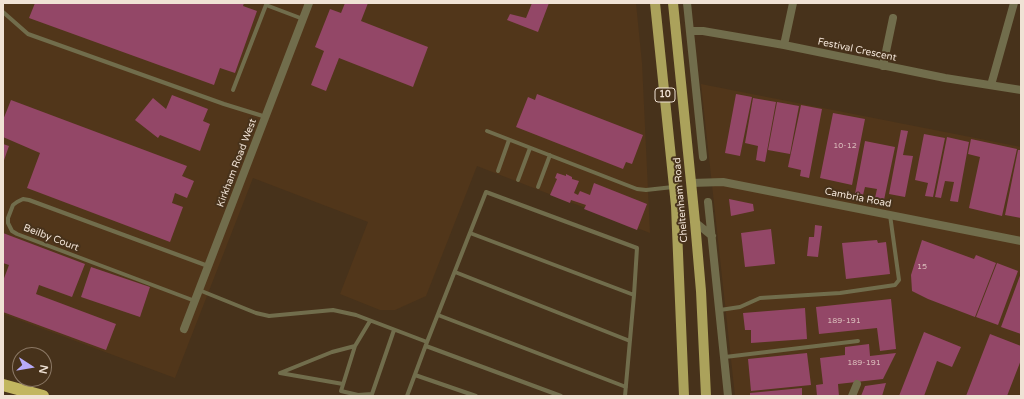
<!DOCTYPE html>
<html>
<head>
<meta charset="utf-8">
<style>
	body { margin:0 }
	#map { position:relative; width:1024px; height:399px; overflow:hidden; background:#47321b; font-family:"Varela Round",sans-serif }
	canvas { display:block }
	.frame { position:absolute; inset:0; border:4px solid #f0e2d5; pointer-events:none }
	.north { position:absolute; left:12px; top:347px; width:40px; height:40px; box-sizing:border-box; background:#47321b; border:1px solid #8b7865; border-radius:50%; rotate:102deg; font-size:11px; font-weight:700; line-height:16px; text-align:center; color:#f0e2d5 }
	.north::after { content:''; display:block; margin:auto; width:14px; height:18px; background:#b7abf8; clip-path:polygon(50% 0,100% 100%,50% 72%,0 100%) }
</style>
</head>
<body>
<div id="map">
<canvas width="1024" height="399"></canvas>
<div class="frame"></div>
<div class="north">N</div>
</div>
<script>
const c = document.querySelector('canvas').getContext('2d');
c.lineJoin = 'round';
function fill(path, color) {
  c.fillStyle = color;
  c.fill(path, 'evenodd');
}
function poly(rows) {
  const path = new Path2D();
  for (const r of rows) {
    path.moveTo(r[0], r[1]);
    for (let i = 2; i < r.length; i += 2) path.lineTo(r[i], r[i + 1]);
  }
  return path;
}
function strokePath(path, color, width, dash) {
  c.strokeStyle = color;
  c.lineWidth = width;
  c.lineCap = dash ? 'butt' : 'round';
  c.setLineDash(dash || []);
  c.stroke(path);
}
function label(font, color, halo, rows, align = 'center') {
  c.font = font + ' "Varela Round",sans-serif';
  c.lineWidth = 4;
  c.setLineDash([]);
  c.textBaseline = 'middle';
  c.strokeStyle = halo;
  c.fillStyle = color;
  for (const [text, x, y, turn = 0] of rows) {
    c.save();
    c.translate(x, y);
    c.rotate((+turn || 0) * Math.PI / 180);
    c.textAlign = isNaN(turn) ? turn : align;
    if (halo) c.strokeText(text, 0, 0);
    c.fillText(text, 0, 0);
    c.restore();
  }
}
fill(poly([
	[3,3,636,3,642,63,650,233,477,166,426,296,395,310,380,310,340,294,368,222,253,178,175,378,3,314],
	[701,84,1021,147,1021,396,735,396]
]), '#51361a');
fill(poly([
	[35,3,244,3,243,6,257,11,235,73,220,68,214,85,29,18],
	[345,3,368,3,361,21,428,47,413,87,339,58,326,91,311,85,324,51,315,47,330,9,341,13],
	[532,3,549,3,538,32,507,20,510,14,526,18],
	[537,94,643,135,632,164,626,162,623,169,516,127,528,97,535,100],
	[736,94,752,97,740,156,725,153],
	[172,95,208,109,203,121,210,124,200,151,160,135,158,138,135,120,153,98,166,109],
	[753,98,776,102,765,162,756,160,758,146,745,143],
	[11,100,187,166,182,176,194,181,187,198,175,193,172,203,183,207,170,242,27,188,40,153,3,137,3,120],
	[777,102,799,106,790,154,768,150],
	[801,105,822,109,809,178,800,176,801,170,788,167],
	[833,113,865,119,852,185,820,178],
	[901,130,908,131,903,155,913,156,905,197,889,194],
	[924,134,945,138,933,197,925,196,928,183,915,180],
	[947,137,969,142,958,202,950,201,954,182,945,181,941,198,935,197],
	[971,139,1017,149,1002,216,969,208,980,157,968,154],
	[865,141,895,147,884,200,875,198,877,189,865,187,863,195,855,194],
	[3,144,9,146,3,163],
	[1018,150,1021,150,1021,218,1005,215],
	[557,173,566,176,566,174,572,177,572,179,579,181,574,193,578,195,580,191,590,195,594,183,647,204,637,230,584,209,586,205,571,200,570,203,550,195,557,179,555,178],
	[729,199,753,204,754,211,731,216],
	[815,225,822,226,818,257,807,256,809,237,814,237],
	[771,229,775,264,745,267,741,233],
	[3,233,85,264,72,297,39,285,36,294,116,324,106,350,3,312,3,281,9,265,3,263],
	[877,240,878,243,886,242,890,274,846,279,842,243],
	[922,240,974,259,976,255,996,263,975,317,928,299,912,291,911,275],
	[997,263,1018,271,998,325,976,317],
	[91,267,150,287,140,317,81,297],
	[1021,273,1021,334,1001,327],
	[891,299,896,349,880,351,877,328,819,334,816,307],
	[805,308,807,339,751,343,751,330,745,330,743,313],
	[924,332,961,347,952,367,937,361,924,396,899,396],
	[990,334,1021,346,1021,360,1007,396,966,396],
	[869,344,870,356,896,353,883,379,838,384,839,396,817,396,816,385,823,384,820,358,845,355,845,347],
	[807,353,811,385,751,391,748,359],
	[886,383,882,396,861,396,865,386],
	[802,388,802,396,750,396,750,393]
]), '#934767');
strokePath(poly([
	[3,12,28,34,224,104,266,117],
	[233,90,266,5,303,19],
	[487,131,637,189,646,190,673,187],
	[498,171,509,140],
	[518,180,530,148],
	[538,187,550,155],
	[470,233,634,295],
	[455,272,630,341],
	[199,290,256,313,269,316,333,310,356,315,427,342],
	[195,301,17,234,12,231,8,223,8,218,13,205,17,202,23,199,29,200,208,266],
	[720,310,740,307,760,298,840,293,895,285,899,280,890,215],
	[438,315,626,387],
	[370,321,355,346,341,391,358,395,372,394,394,330],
	[426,346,561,396],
	[725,357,858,341],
	[280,373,332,352,355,346],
	[280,373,343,384],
	[415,375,476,396],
	[407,396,427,342,486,192,637,248,634,295,625,396]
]), '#716d4c', 4);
strokePath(poly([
	[687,3,703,157],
	[690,31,703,31,784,45,945,78,1021,90],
	[784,45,793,3],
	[883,66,893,18],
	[991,85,1014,3],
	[691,183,723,182,1021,241],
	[708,202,728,396],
	[695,222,712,236],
	[184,329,309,3],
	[852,396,857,384]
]), '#716d4c', 8);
strokePath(poly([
	[655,3,676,206,684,396],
	[673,3,695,222,701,291,706,396]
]), '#aba25b', 10);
strokePath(poly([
	[3,385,43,396]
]), '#c2b660', 12);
label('8px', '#d9bbba', null, [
	["10-12",845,146],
	["15",922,267],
	["189-191",844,321],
	["189-191",864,363]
]);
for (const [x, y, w] of [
	[665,95,20]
]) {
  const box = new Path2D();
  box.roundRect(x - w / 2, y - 7, w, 14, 3);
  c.fillStyle = '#47321b';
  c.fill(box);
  strokePath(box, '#f0e2d5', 1);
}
label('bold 9px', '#f0e2d5', null, [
	["10",665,95]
]);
label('10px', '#f0e2d5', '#47321b', [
	["Festival Crescent",857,50,12],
	["Kirkham Road West",237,163,-69],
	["Cambria Road",858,198,11],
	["Cheltenham Road",681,200,-95],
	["Beilby Court",51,238,21]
]);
</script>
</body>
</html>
